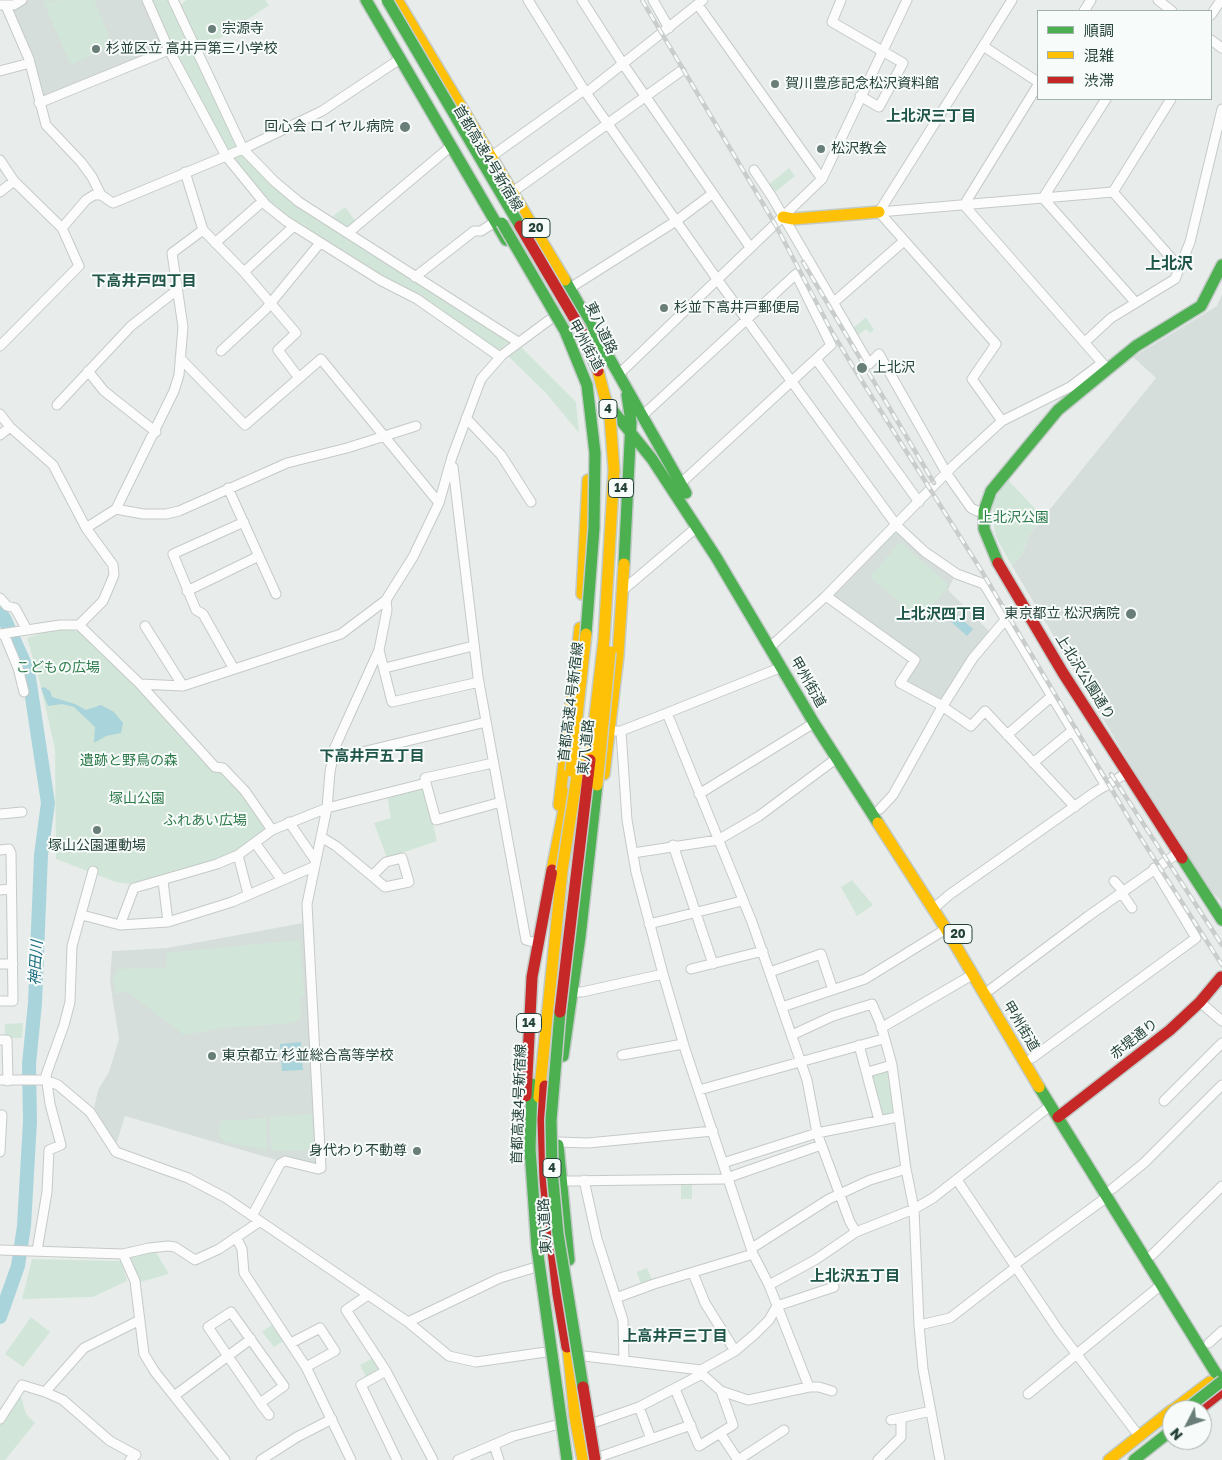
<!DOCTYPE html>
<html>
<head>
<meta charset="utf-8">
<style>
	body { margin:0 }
	#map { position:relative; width:1222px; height:1460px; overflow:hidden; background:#e8edeb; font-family:"Golos Text","Noto Sans JP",sans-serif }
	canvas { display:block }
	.legend { position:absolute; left:1037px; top:10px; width:175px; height:90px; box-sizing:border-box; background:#f7fbf9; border:1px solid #a3b1ad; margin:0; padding:6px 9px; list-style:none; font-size:15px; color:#24423a }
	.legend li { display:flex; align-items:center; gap:10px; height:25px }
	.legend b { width:25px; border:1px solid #a3b1ad }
	.north { position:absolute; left:1162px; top:1400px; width:50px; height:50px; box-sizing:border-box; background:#f7fbf9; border:1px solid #a3b1ad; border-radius:50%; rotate:229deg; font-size:14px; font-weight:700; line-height:20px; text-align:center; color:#24423a }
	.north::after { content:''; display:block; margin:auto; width:18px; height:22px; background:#697e78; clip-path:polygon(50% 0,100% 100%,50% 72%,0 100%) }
</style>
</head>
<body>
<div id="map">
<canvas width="1222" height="1460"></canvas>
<ul class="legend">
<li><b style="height:6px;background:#4caf50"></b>順調</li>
<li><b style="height:6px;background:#ffc107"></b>混雑</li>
<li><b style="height:6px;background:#c62828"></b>渋滞</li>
</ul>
<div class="north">N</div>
</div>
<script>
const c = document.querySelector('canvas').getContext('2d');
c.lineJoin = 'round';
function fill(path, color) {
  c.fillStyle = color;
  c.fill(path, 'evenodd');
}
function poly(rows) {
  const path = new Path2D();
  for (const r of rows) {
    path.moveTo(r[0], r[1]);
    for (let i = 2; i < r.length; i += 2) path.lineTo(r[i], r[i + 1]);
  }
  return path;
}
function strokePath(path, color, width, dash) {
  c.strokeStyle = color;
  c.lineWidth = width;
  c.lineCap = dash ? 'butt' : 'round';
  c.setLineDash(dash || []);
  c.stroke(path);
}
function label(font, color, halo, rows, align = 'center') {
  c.font = font + ' "Golos Text","Noto Sans JP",sans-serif';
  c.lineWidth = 4;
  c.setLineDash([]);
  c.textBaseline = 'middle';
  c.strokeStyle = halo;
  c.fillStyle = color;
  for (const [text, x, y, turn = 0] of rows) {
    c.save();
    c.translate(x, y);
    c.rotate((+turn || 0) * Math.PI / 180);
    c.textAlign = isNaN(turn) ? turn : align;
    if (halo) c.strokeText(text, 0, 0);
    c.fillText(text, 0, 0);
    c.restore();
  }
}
fill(poly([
	[26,0,143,0,165,49,42,99,12,9],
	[1222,294,1222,911,1221,901,1210,890,1155,806,1012,566,1023,553,1029,535,1156,378,1133,357,1217,306],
	[899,532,955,575,948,590,990,632,966,661,939,703,903,682,917,660,831,595,894,533],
	[303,923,317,1165,280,1161,125,1116,116,1145,93,1113,98,1090,109,1072,119,1039,110,982,112,951,167,948]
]), '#d6dedb');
fill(poly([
	[94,0,112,45,73,64,70,63,43,1],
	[147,0,173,0,243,149,226,156],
	[187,0,265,0,269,5,201,51,180,5],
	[243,153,282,191,511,341,499,350,411,293,341,252,270,205,228,158],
	[789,168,795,176,773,194,767,186],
	[345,207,357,223,348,231,329,219],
	[866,317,874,330,870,333,866,329,856,337,852,329],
	[520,346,576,402,579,433,546,393,508,356],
	[1007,479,1043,517,1029,535,1023,553,1012,566,996,537,992,515,995,499],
	[900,542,948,584,946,590,920,620,870,577],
	[67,629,81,632,192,739,241,792,270,830,237,853,138,885,116,882,56,859,55,749,40,683,27,638,52,630],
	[424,785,437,841,387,858,374,823,391,818,387,796],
	[852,880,873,905,857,916,841,887],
	[300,940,304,996,300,996,301,1016,294,1023,222,1028,184,1035,126,991,116,994,113,982,117,969,166,968,167,953],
	[23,1023,22,1038,5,1038,5,1024],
	[887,1068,890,1071,894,1114,882,1117,871,1077,874,1073],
	[312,1114,314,1150,272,1151,269,1117],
	[266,1118,267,1150,225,1142,219,1136,220,1121],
	[681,1183,692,1183,692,1199,681,1199],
	[154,1249,169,1274,140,1282,126,1254],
	[32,1259,121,1261,127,1281,93,1297,22,1299],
	[647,1268,653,1282,641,1285,637,1272],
	[31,1317,50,1332,23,1367,5,1354],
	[274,1323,285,1340,274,1347,262,1332],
	[375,1357,381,1368,380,1372,367,1379,360,1365],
	[20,1393,26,1414,35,1423,5,1460,0,1460,0,1423]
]), '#d1e6d8');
fill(poly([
	[954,612,973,629,967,636,948,619],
	[44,687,50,691,52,697,75,704,86,710,101,705,114,712,123,723,121,733,106,736,94,743,95,727,74,707,62,704,48,706,41,688],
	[301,1042,303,1070,282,1071,280,1044]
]), '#a9d4db');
strokePath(poly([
	[0,614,4,618,28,671,48,803,41,855,35,1003,29,1064,30,1121,24,1226,18,1266,0,1317]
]), '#a9d4db', 14);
const street = poly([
	[147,0,169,50,226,156,266,205,286,221,380,280,417,299,500,357],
	[173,0,243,149,274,181,299,202,518,342],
	[528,0,584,90,717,279,897,526,925,552,957,574,984,584,1106,786],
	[582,0,623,64,750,247],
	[653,0,669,28],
	[841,0,832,22,903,63,879,107,860,96],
	[1158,0,1172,11],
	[1,5,14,5,22,0],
	[698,5,822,179],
	[6,6,29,59,46,125,81,162,92,177,101,195,113,203,243,149,322,111,400,59],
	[1084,11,1091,0],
	[1211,15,1221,0],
	[1211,40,1222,48],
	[983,46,1038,82],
	[0,71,30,63],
	[1038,85,964,205,1105,366],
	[586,93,703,0],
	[1106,99,1043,198,1136,303],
	[39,103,169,50],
	[492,156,584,90],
	[0,160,14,181,62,228,79,266,0,346],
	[754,170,772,197,869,364,879,354,947,474,971,508,977,511,984,511],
	[185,172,203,230,244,272,296,333,278,350,299,378],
	[514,191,681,71],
	[0,192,14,181],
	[1113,192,1171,99],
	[1113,192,1180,268],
	[879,212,996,344,972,379,1002,421],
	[879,212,1012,0],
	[879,212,1113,192],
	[62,228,86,200,94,195,101,195],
	[348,233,450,147],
	[215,243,263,201],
	[244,272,294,226],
	[415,277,474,231,481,231,495,222],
	[570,288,676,221,712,194],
	[833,303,904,241],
	[1085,342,1111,318,1175,279,1190,242,1222,109],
	[221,351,265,310,320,243],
	[180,358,245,425,321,359,439,503],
	[816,359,919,502],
	[88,371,104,391,156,432],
	[618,375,822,179,907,0],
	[57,405,131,326,177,290],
	[0,414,10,427,53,465,86,528,113,565,114,575,103,601,79,625],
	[642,416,796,274,831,345,680,484],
	[466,418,501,455,531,502],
	[0,435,10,427],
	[453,467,478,677,526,940,537,943],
	[228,488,276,594],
	[116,509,143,514,166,514,179,511,287,463,347,448,416,426],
	[86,528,116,509,174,391,179,375,183,327,172,253,203,230],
	[623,590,696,528],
	[187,591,259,556],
	[826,596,915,660,900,683,939,704,971,726,985,711,1075,807],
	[0,598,7,606,15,608,27,630],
	[145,626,183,686],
	[0,634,60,625,79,625,140,684,183,686,341,634,386,600,413,557,439,503,452,457,481,379,502,355,560,312],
	[4,634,18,668,24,692],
	[770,647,826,596,954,465,1002,421,1070,387,1102,363],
	[379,650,392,702,479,682],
	[385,668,473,646],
	[234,669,203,614,196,610,173,554,244,522],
	[140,684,215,767,223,768,245,791,272,830],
	[667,713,752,922,807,1080,817,1133,850,1222,856,1232],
	[616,731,621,731,667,713,782,667],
	[621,731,627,820,636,872,663,974,685,1049,753,1254,769,1285,809,1387],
	[1007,735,1052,696],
	[333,759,486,722],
	[493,763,425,778,426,783,436,820,501,802],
	[1033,763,1073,730],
	[699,794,814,723],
	[880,809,893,795,942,707,973,658,1006,619],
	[0,814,22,812],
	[289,822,315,860],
	[321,837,336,846,372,876,385,887,409,882,402,858,386,862,372,876],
	[255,843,282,880],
	[673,845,713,964],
	[0,850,9,849,11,853,13,1001,0,1001],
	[633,853,718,840,759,816,837,758],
	[238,855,248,894],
	[163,881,168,922],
	[1114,881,1123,891],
	[0,890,11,889],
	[1121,892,1132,908],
	[933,909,949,895,1095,792,1127,773],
	[82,915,120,925,168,922,232,902,313,867],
	[649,924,742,901],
	[120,925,134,888,217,864,238,855,272,830,327,808,426,783],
	[0,964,13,964],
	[691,969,763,951],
	[770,972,821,954,833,990],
	[991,989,1087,917,1178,853],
	[572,992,582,992,663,974],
	[1200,1002,1222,1021],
	[782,1007,865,979,946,929],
	[881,1028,972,975],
	[792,1035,833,1016,872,1004,881,1025,892,1065,906,1169,914,1209,919,1325,923,1369,940,1460],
	[0,1040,7,1040,8,1081],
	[859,1045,879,1120],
	[622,1055,683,1044],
	[1032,1058,1196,938,1154,868],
	[868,1072,892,1065],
	[0,1080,46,1080,58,1085,90,1112,116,1152,188,1178,226,1198,408,1322,449,1356,476,1362,546,1352],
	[699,1090,883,1039],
	[1164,1101,1222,1043],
	[0,1115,2,1115,0,1152],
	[558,1142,588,1143,713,1131],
	[723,1163,817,1133,898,1117],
	[584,1180,597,1239,623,1320,624,1361],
	[957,1180,1059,1331,1139,1436],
	[562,1181,724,1179,821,1145],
	[1112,1189,1144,1163,1222,1085],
	[252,1216,280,1164,285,1161,318,1169,321,1168,307,904,327,808,330,772,335,747,379,650,387,610,386,600],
	[236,1237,242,1249,244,1273,306,1367,351,1460],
	[752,1248,829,1199,870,1180,906,1169],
	[0,1250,123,1254,149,1248,168,1246,175,1247,195,1260,219,1249,259,1222],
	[37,1251,47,1192,49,1150,61,1145,50,1104,46,1075,64,1025,70,1002,72,946,93,871],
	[123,1254,135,1281,144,1354,155,1372,225,1460],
	[1152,1255,1222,1186],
	[1015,1264,1107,1197],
	[693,1273,705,1303,735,1351],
	[769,1285,815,1260,856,1232,914,1209,933,1198,1050,1106],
	[368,1295,346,1310,386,1371,433,1460],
	[616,1298,654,1284,753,1254],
	[231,1312,284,1386,260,1403,208,1327,231,1312],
	[408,1322,500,1278,533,1268],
	[919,1325,950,1318,1016,1267],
	[291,1343,320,1328,335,1351,306,1367],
	[1209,1343,1222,1331],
	[584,1356,701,1370,735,1351,755,1334,769,1320,777,1306,834,1287],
	[701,1370,702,1374,721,1391,748,1400,809,1387,819,1387,832,1391],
	[386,1371,361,1385,397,1460],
	[675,1389,699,1446,733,1425,721,1391],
	[45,1392,84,1348,140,1320],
	[1028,1394,1161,1285],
	[174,1396,251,1339],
	[260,1403,269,1415],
	[639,1407,651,1439],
	[0,1419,22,1385,45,1392,63,1400,110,1441,136,1455,130,1460],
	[891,1420,931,1411],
	[596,1422,639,1407,702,1374],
	[720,1433,738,1460],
	[494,1445,499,1460],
	[602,1456,691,1425],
	[261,1460,297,1437,332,1419],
	[458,1460,514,1436,556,1425],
	[738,1460,784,1430],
	[878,1460,901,1437,901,1418]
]);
const fast = poly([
	[366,0,506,240],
	[565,280,686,493],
	[605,401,652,459,716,557,814,723,878,823],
	[998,563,984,529,984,511,991,491,1058,410,1136,346,1201,306,1222,265],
	[624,564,631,422,627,395],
	[1182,858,1222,920],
	[563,1056,580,937,597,785],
	[1039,1087,1222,1383],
	[558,1145,569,1260],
	[530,1149,532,1084],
	[1134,1460,1172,1430]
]);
const slow = poly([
	[397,0,565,280],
	[783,217,793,219,879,212],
	[582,594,588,480],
	[604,774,618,656,624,564],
	[559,805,580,628],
	[878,823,946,929,1039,1087],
	[552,870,567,794],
	[539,1097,562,871],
	[567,1337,575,1417,583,1460],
	[1173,1410,1210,1382],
	[1109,1460,1172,1410]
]);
const jam = poly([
	[998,563,1063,673,1182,858],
	[545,1086,543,1120,545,1181,558,1294,567,1347],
	[526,1096,532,977,552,870],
	[1058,1117,1170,1030,1200,1002,1221,977],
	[1198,1410,1222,1391]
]);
strokePath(street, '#c5cac8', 11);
strokePath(fast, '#c3cbc8', 14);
strokePath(slow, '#c3cbc8', 14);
strokePath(jam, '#c3cbc8', 14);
strokePath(street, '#fcfcfc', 9);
strokePath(fast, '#4caf50', 11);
strokePath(slow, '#ffc107', 11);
strokePath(jam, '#c62828', 11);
const rail = poly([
	[642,0,775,224,832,332,855,370,981,570,1137,832,1222,965],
	[803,262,934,483],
	[1111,774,1222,945]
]);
strokePath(rail, '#c9cdcc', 4.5);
strokePath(rail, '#f7fbf9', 2.5, [8]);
const fastBridge = poly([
	[387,0,520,226],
	[502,223,565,331,587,385,595,453,594,528,586,634],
	[560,1012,551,1120,552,1170,558,1234,583,1387],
	[530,1149,537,1248,567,1460],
	[1185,1410,1222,1381]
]);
const slowBridge = poly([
	[590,760,604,639,614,470,610,417,598,371],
	[571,771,586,634],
	[597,785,610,652],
	[562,871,580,757]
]);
const jamBridge = poly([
	[520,226,580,328,598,371],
	[560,1012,590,760],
	[583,1387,595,1460]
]);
strokePath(fastBridge, '#c3ccc9', 14, []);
strokePath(slowBridge, '#c3ccc9', 14, []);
strokePath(jamBridge, '#c3ccc9', 14, []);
strokePath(fastBridge, '#4caf50', 11);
strokePath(slowBridge, '#ffc107', 11);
strokePath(jamBridge, '#c62828', 11);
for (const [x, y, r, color] of [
	[212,29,5,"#697e78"],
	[96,49,5,"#697e78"],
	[775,84,5,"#697e78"],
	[405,127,6,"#697e78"],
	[821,149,5,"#697e78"],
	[664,308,5,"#697e78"],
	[862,368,6,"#697e78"],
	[1131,614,6,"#697e78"],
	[97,830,5,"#697e78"],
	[212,1056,5,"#697e78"],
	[417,1151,5,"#697e78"]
]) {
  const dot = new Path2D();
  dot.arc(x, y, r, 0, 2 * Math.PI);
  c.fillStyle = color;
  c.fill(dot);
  strokePath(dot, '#f7fbf9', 2);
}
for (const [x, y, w] of [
	[536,228,28],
	[608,409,18],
	[621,488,25],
	[958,934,28],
	[529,1023,25],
	[552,1168,18]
]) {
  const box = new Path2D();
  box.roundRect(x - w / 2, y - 9.5, w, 19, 4);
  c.fillStyle = '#f7fbf9';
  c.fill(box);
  strokePath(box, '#24423a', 1);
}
label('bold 12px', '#24423a', null, [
	["20",536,228],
	["4",608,409],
	["14",621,488],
	["20",958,934],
	["14",529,1023],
	["4",552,1168]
]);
label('14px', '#24423a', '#f7fbf9', [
	["宗源寺",222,29],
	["杉並区立 高井戸第三小学校",106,49],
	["賀川豊彦記念松沢資料館",785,84],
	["回心会 ロイヤル病院",394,127,"right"],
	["松沢教会",831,149],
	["杉並下高井戸郵便局",674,308],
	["上北沢",873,368],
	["東京都立 松沢病院",1120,614,"right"],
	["塚山公園運動場",97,846,"center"],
	["東京都立 杉並総合高等学校",222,1056],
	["身代わり不動尊",407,1151,"right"]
], 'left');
label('14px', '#24423a', '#f7fbf9', [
	["首都高速4号新宿線",488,158,59],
	["東八道路",601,328,65],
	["甲州街道",586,345,61],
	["上北沢公園通り",1085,677,58],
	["甲州街道",808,682,60],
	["首都高速4号新宿線",571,702,-83],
	["東八道路",586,747,-84],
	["甲州街道",1021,1026,59],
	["赤堤通り",1134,1039,-38],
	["首都高速4号新宿線",519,1104,-88],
	["東八道路",545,1226,-93]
]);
label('14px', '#2d7a4b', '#f7fbf9', [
	["上北沢公園",1014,518],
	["こどもの広場",58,668],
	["遺跡と野鳥の森",129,761],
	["塚山公園",137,799],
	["ふれあい広場",205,821]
]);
label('bold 15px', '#1f5548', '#f7fbf9', [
	["上北沢三丁目",931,116],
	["下高井戸四丁目",144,281],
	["上北沢四丁目",941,614],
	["下高井戸五丁目",372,756],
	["上北沢五丁目",855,1276],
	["上高井戸三丁目",675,1336]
]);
label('italic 15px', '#1c6f80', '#f7fbf9', [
	["神田川",36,963,-87]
]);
label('bold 16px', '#1f5548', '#f7fbf9', [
	["上北沢",1169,264]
]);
</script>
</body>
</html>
